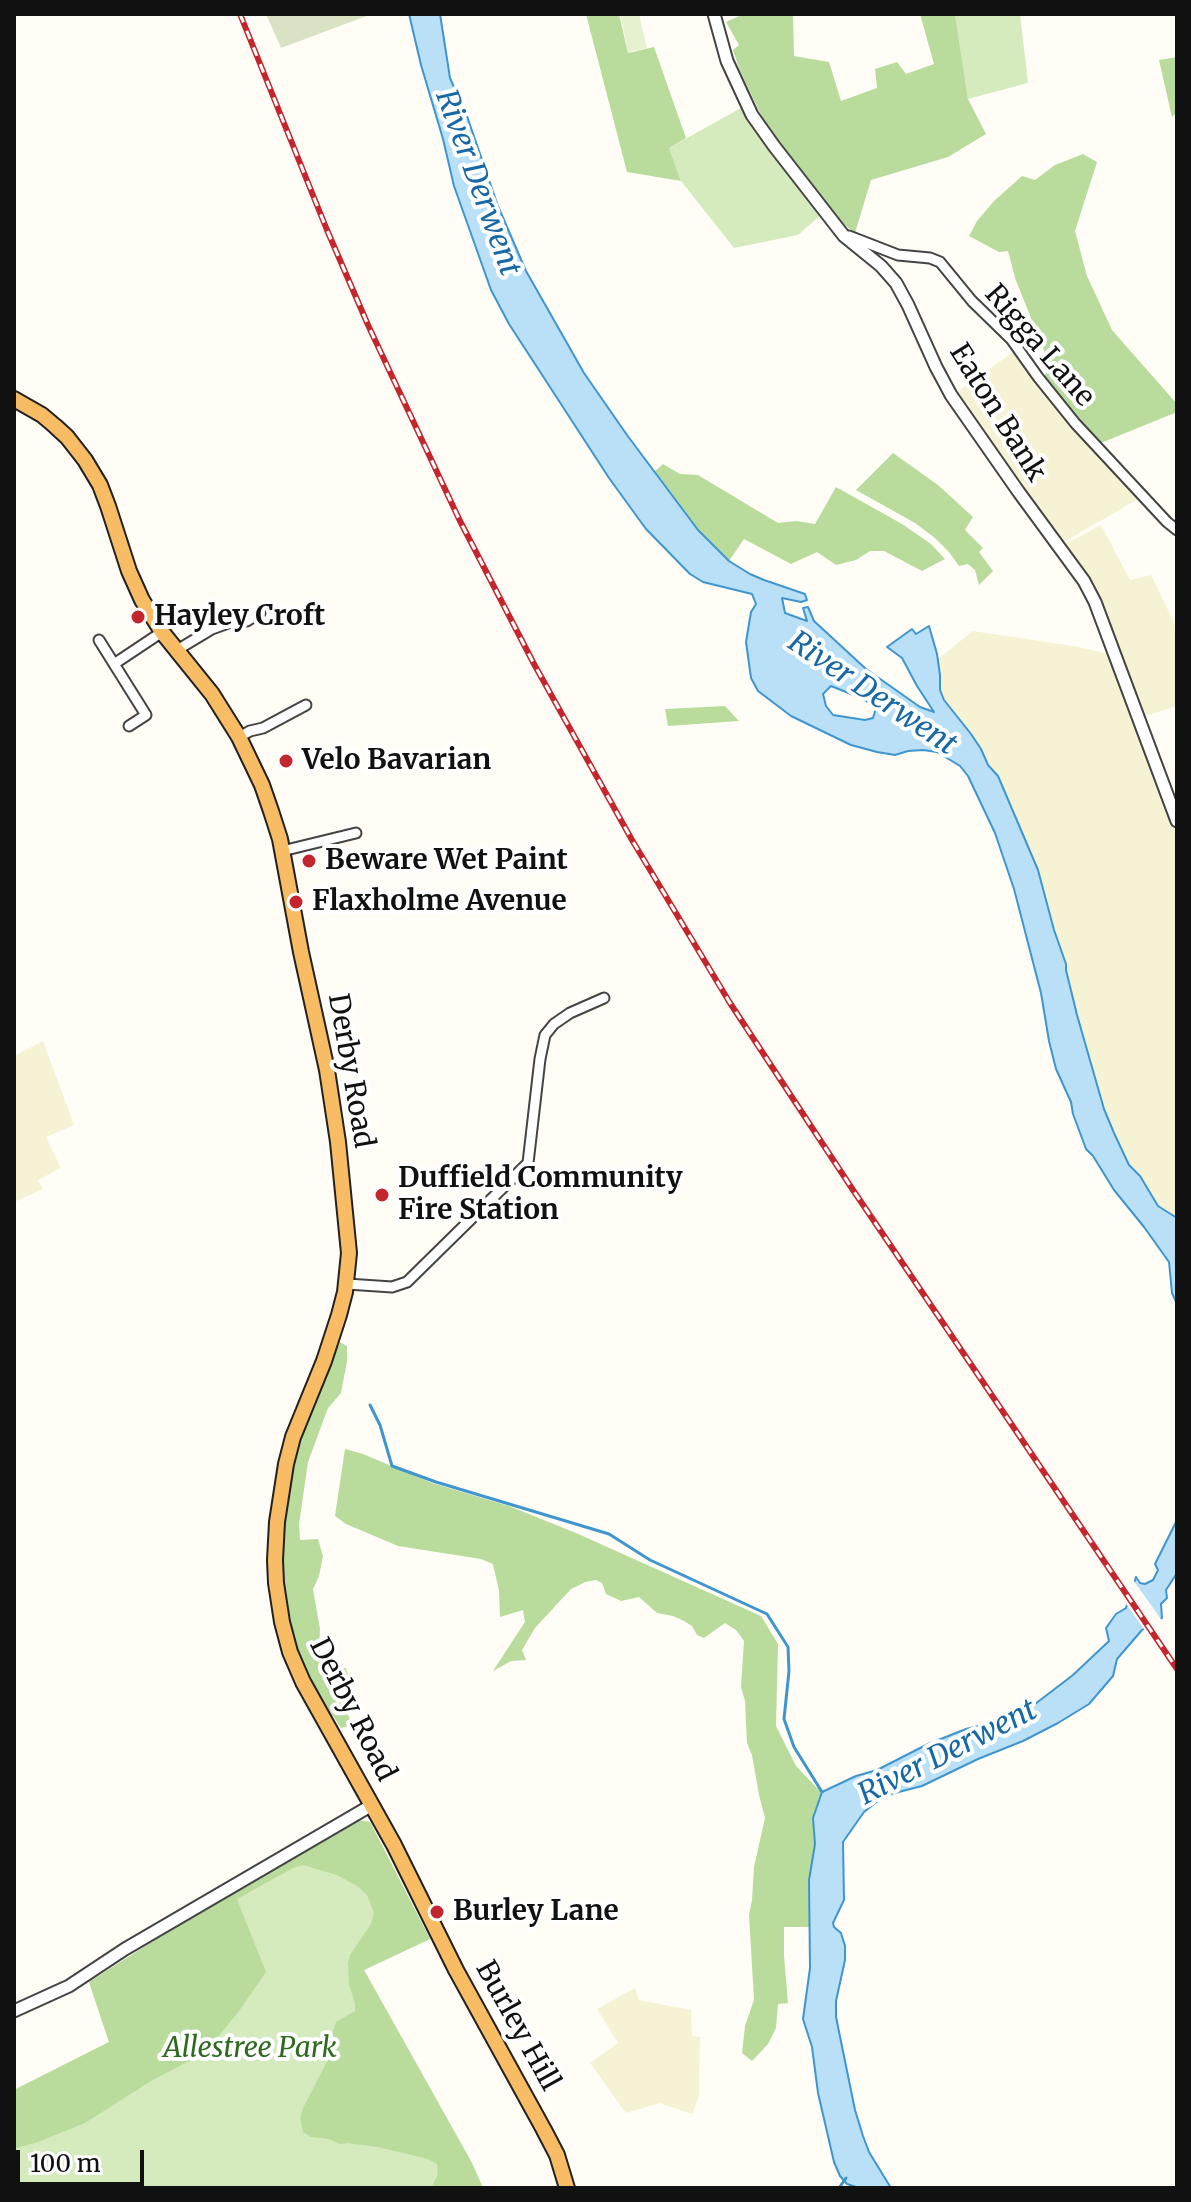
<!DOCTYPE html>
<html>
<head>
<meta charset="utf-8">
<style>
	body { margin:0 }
	#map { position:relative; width:1191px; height:2202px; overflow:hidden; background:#fffdf5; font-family:Merriweather,serif }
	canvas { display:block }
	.frame { position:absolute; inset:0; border:16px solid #111; pointer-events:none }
	.scale { position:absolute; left:16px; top:2150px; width:128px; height:36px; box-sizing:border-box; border:4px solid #111; border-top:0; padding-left:10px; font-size:24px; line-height:28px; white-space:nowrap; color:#111; -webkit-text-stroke:6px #fff; paint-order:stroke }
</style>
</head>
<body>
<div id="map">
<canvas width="1191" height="2202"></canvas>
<div class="frame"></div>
<div class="scale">100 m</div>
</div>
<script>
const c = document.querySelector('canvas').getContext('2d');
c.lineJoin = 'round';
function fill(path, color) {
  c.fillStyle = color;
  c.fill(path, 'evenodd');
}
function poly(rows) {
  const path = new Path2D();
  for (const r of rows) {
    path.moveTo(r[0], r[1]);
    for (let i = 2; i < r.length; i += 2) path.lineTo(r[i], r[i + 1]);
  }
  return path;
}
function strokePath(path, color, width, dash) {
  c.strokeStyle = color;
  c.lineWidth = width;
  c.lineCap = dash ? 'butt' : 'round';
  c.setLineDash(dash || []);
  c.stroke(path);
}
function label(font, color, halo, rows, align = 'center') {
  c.font = font + ' Merriweather,serif';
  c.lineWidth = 8;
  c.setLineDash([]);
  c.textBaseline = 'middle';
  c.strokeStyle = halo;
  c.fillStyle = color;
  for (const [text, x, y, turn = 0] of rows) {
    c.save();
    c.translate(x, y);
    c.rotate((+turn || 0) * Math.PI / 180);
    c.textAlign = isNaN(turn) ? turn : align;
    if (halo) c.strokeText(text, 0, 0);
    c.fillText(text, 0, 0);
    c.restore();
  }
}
fill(poly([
	[1015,351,1051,403,1140,498,1062,543,955,393],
	[1101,525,1130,580,1151,575,1177,629,1177,706,1142,717,1092,584,1081,564,1064,545],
	[973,631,1073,646,1109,654,1177,837,1177,1218,1159,1206,1140,1177,1130,1165,1114,1133,1104,1109,1077,1015,1066,970,1066,964,1054,930,1038,870,998,776,988,765,981,749,971,734,944,700,940,690,938,659],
	[43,1041,74,1125,46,1137,61,1168,38,1180,43,1189,14,1202,14,1056],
	[635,1988,639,2000,691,2010,692,2036,700,2037,699,2096,692,2114,660,2103,626,2113,590,2063,618,2043,597,2009]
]), '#f6f3d4');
fill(poly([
	[955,14,1020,14,1028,83,968,99],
	[741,108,783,169,821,215,798,235,734,248,681,181,669,148],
	[362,1820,370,1822,430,1939,364,1970,472,2163,483,2188,14,2188,14,2090,109,2042,89,1982]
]), '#d5ebbd');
fill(poly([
	[586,14,619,14,628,53,654,47,686,138,669,148,681,181,627,172],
	[744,14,793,14,794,56,829,62,841,101,877,88,875,69,897,62,906,74,934,64,920,14,955,14,968,99,986,134,948,157,871,180,855,233,842,223,799,168,764,121,740,71,733,50,739,45,726,22],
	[1177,57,1177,112,1172,117,1159,60],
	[1083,154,1097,162,1075,231,1087,276,1112,330,1177,404,1177,412,1101,443,1044,378,1048,367,1045,353,1015,278,1008,251,999,252,969,236,977,221,994,201,1022,176,1035,180,1055,165],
	[893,453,938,485,973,517,965,530,983,548,979,552,993,571,979,585,975,570,968,564,959,566,949,552,935,538,915,523,856,490],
	[663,464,680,474,698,475,778,523,796,521,815,524,836,487,902,524,931,544,945,559,922,571,884,551,870,551,856,560,836,565,817,552,791,564,744,539,729,561,698,530,654,472],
	[725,706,739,721,668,726,665,709],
	[338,1341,347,1346,347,1362,341,1393,328,1408,308,1462,299,1524,300,1540,318,1539,323,1556,319,1576,313,1589,320,1629,319,1647,323,1667,346,1668,348,1675,346,1690,348,1715,353,1725,341,1728,317,1692,297,1647,287,1609,283,1566,285,1520,290,1479,296,1450],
	[345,1449,363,1454,432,1483,509,1506,576,1533,761,1616,778,1644,776,1726,796,1766,817,1788,829,1798,813,1819,815,1844,809,1880,809,1927,784,1927,784,1956,788,2003,778,2004,776,2028,768,2044,752,2061,742,2053,745,2026,754,2000,749,1915,752,1900,754,1867,765,1818,759,1795,752,1755,747,1743,745,1701,741,1687,744,1641,736,1630,725,1623,704,1638,697,1635,692,1626,684,1621,673,1616,657,1613,639,1597,621,1601,606,1594,602,1583,596,1580,585,1582,571,1589,535,1628,522,1650,526,1660,511,1661,493,1671,525,1622,523,1610,500,1617,499,1591,493,1564,481,1559,398,1546,346,1524,335,1516],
	[355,1820,370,1822,430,1939,364,1970,472,2163,483,2188,431,2188,438,2174,437,2164,428,2159,378,2147,347,2143,341,2144,328,2139,311,2137,303,2132,300,2118,304,2106,331,2054,340,2045,332,2034,336,2022,355,2011,355,2003,349,1985,348,1963,350,1955,371,1924,374,1913,367,1895,357,1886,337,1875,303,1865,293,1868,237,1899,266,1972,239,2011,217,2038,216,2051,214,2057,191,2060,151,2081,85,2123,38,2142,14,2149,14,2090,109,2042,89,1982,233,1890]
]), '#b9dc9c');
fill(poly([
	[266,14,372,14,281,48]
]), '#d9e3c4');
fill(poly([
	[620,14,639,14,647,48,628,52]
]), '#e6f2cf');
const water = poly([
	[409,14,440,14,450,78,468,119,498,206,526,271,584,373,627,435,698,530,729,561,750,574,764,580,805,594,807,600,801,602,782,598,785,613,807,621,803,608,808,607,814,621,866,669,920,707,934,712,917,686,902,658,887,647,912,629,916,634,929,626,937,654,940,675,940,690,944,700,971,734,981,749,988,765,998,776,1038,870,1054,930,1066,964,1066,970,1077,1015,1104,1109,1114,1133,1129,1165,1140,1176,1158,1206,1177,1218,1177,1304,1172,1293,1169,1262,1144,1227,1114,1190,1093,1156,1086,1149,1073,1114,1071,1102,1056,1069,1049,1041,1041,993,1014,889,995,833,968,776,960,766,937,752,923,750,908,751,895,755,877,752,851,745,791,716,758,691,751,678,746,642,751,612,756,604,752,594,703,582,690,574,646,529,609,478,509,324,491,290,454,186,443,139,421,65,409,14],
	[831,686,861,698,872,704,876,708,873,718,865,720,833,715,826,706,823,694,831,686],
	[1177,1520,1177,1573,1166,1590,1167,1598,1161,1604,1162,1618,1142,1630,1117,1659,1113,1676,1089,1704,1058,1723,1023,1741,978,1759,922,1786,891,1794,879,1800,864,1812,843,1842,844,1900,833,1923,834,1927,841,1933,845,1946,845,1960,836,2001,836,2017,855,2110,863,2136,869,2152,891,2188,859,2188,847,2184,840,2176,834,2162,818,2093,812,2047,803,2019,810,1968,809,1880,815,1844,813,1818,822,1792,856,1776,877,1770,928,1744,966,1729,983,1725,1004,1717,1035,1704,1073,1675,1109,1641,1106,1628,1116,1614,1126,1608,1136,1577,1140,1583,1145,1584,1153,1580,1158,1570,1155,1564,1177,1520]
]);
fill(water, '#b9e0f7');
strokePath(water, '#3f96cf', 2);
fill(poly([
	[1131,1577,1163,1622,1146,1632,1124,1601]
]), '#fffdf5');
strokePath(poly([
	[370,1405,380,1425,392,1466,436,1482,609,1534,650,1560,767,1614,788,1647,789,1671,784,1719,794,1747,822,1792],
	[839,2188,846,2178]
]), '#3f96cf', 3);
const minor = poly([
	[844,236,849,236,898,255,930,258,940,262,972,301,1011,339,1038,377,1075,423,1167,522,1177,530],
	[99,640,146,715,129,726],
	[177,650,212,629,234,621,247,621,260,613],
	[114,664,162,632],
	[239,737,250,731,263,728,306,705],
	[282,851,356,833],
	[347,1284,392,1287,407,1282,528,1163,540,1059,545,1035,554,1024,570,1013,604,998]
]);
const tertiary = poly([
	[714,14,727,61,752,115,774,146,844,236,881,266,896,283,908,305,936,367,951,395,1018,491,1084,581,1095,602,1177,821],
	[14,2011,69,1986,125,1949,372,1805]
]);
const trunk = poly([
	[14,399,42,415,55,426,67,437,85,460,100,485,108,506,129,571,142,600,162,632,212,694,239,737,262,785,271,811,280,839,301,952,327,1070,338,1142,349,1253,345,1292,339,1315,324,1361,293,1437,286,1464,277,1522,275,1560,276,1583,282,1622,290,1652,303,1682,394,1845,456,1970,544,2130,557,2155,567,2188]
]);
strokePath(minor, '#444', 13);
strokePath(tertiary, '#444', 15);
strokePath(trunk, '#222', 18);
strokePath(minor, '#fff', 9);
strokePath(tertiary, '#fff', 11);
strokePath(trunk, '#f7bc64', 14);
const rail = poly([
	[240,14,327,230,368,325,460,521,534,664,632,840,730,1003,853,1190,1177,1669]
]);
strokePath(rail, '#c4262e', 6);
strokePath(rail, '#fff', 3, [9]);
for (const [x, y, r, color] of [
	[138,617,8,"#c4262e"],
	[286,761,8,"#c4262e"],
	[309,861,8,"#c4262e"],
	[296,902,8,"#c4262e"],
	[382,1195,8,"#c4262e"],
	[437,1912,8,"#c4262e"]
]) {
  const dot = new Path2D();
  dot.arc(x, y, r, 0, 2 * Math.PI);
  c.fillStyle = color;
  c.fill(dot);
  strokePath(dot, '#fff', 3);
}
label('28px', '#111', '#fff', [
	["Rigga Lane",1039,346,49],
	["Eaton Bank",997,413,58],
	["Derby Road",350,1071,80],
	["Derby Road",352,1710,63],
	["Burley Hill",517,2026,61]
]);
label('bold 28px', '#111', '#fff', [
	["Hayley Croft",154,617],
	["Velo Bavarian",302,761],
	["Beware Wet Paint",325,861],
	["Flaxholme Avenue",312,902],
	["Duffield Community",398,1179],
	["Fire Station",398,1211],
	["Burley Lane",453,1912]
], 'left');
label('italic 28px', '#2f6b1f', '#fff', [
	["Allestree Park",250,2049]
]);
label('italic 30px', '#1768a6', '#fff', [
	["River Derwent",477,183,70],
	["River Derwent",872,694,34],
	["River Derwent",948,1753,-27]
]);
</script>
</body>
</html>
